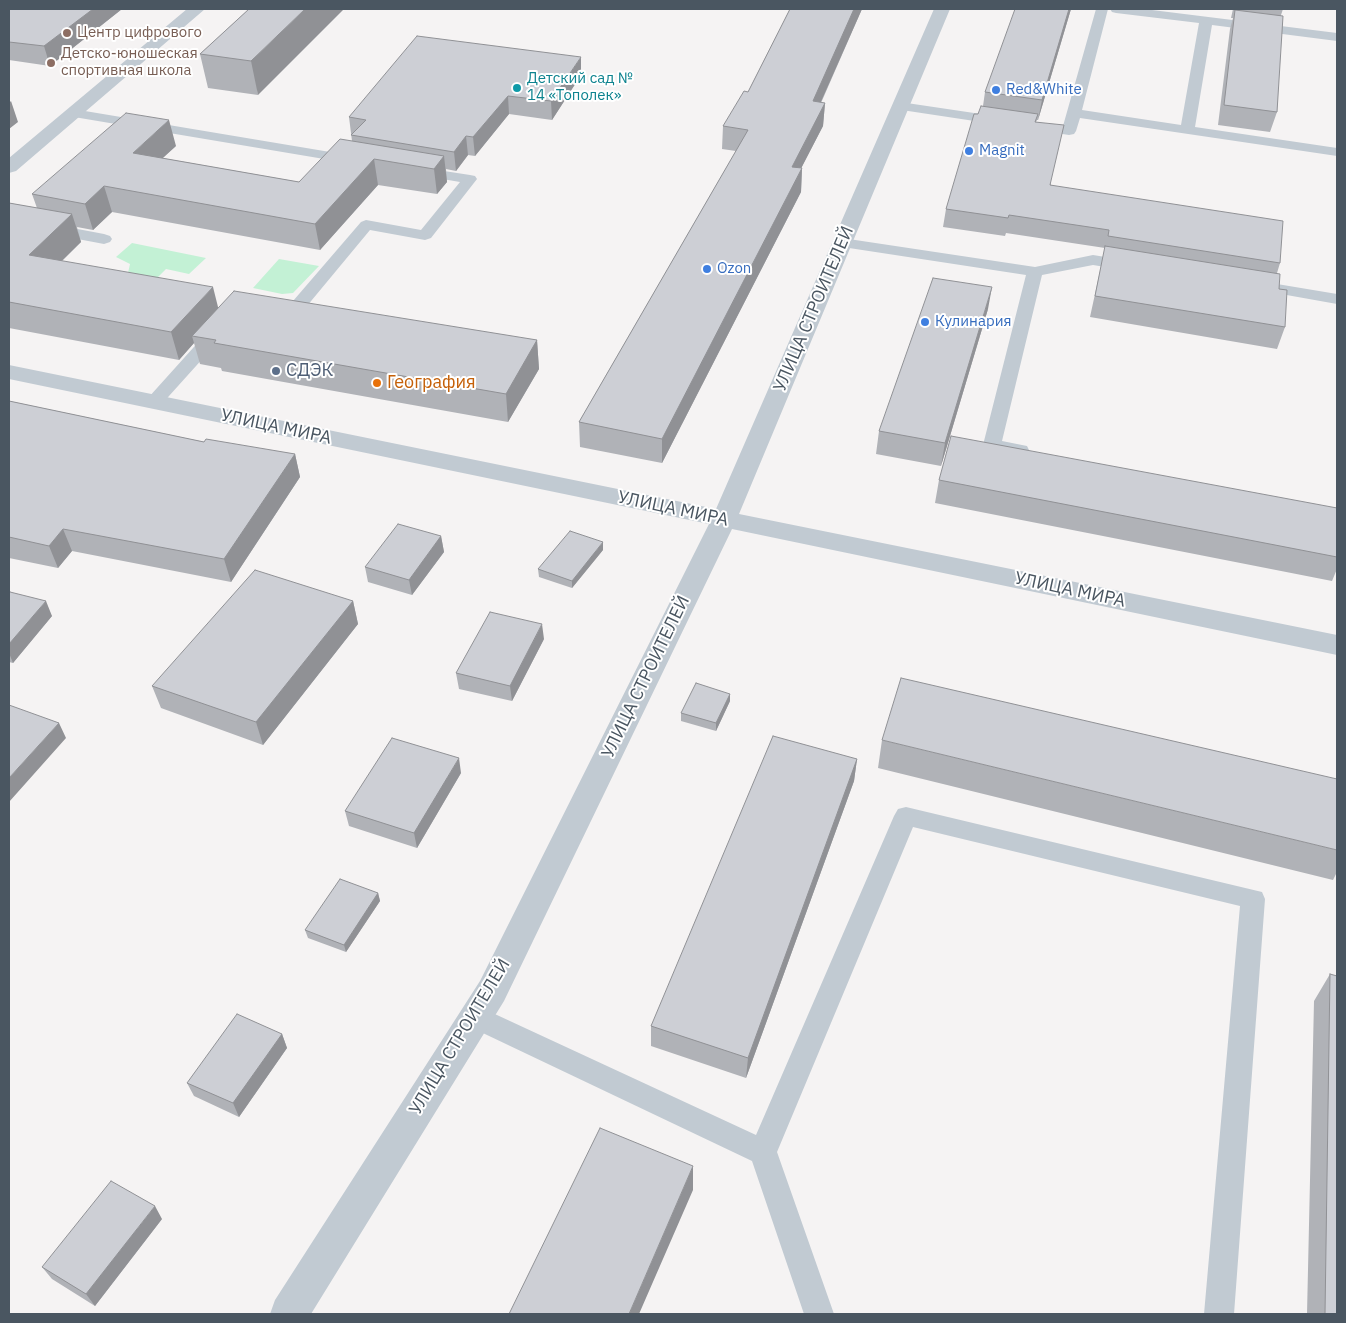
<!DOCTYPE html>
<html>
<head>
<meta charset="utf-8">
<style>
	body { margin:0 }
	#map { position:relative; width:1346px; height:1323px; overflow:hidden; background:#f5f3f3; font-family:"IBM Plex Sans",sans-serif }
	canvas { display:block }
	.frame { position:absolute; inset:0; border:10px solid #4a5661; pointer-events:none }
</style>
</head>
<body>
<div id="map">
<canvas width="1346" height="1323"></canvas>
<div class="frame"></div>
</div>
<script>
const c = document.querySelector('canvas').getContext('2d');
c.lineJoin = 'round';
function fill(path, color) {
  c.fillStyle = color;
  c.fill(path, 'evenodd');
}
function poly(rows) {
  const path = new Path2D();
  for (const r of rows) {
    path.moveTo(r[0], r[1]);
    for (let i = 2; i < r.length; i += 2) path.lineTo(r[i], r[i + 1]);
  }
  return path;
}
function strokePath(path, color, width, dash) {
  c.strokeStyle = color;
  c.lineWidth = width;
  c.lineCap = dash ? 'butt' : 'round';
  c.setLineDash(dash || []);
  c.stroke(path);
}
function label(font, color, halo, rows, align = 'center') {
  c.font = font + ' "IBM Plex Sans",sans-serif';
  c.lineWidth = 4;
  c.setLineDash([]);
  c.textBaseline = 'middle';
  c.strokeStyle = halo;
  c.fillStyle = color;
  for (const [text, x, y, turn = 0] of rows) {
    c.save();
    c.translate(x, y);
    c.rotate((+turn || 0) * Math.PI / 180);
    c.textAlign = isNaN(turn) ? turn : align;
    if (halo) c.strokeText(text, 0, 0);
    c.fillText(text, 0, 0);
    c.restore();
  }
}
fill(poly([
	[132,243,206,258,189,274,166,269,157,278,128,273,130,264,116,257],
	[279,259,319,266,293,293,282,294,253,288]
]), '#c3f1d5');
fill(poly([
	[1096,9,1108,9,1082,110,1181,125,1199,23,1116,13,1112,12,1110,9,1144,9,1337,33,1337,41,1212,25,1195,127,1337,148,1337,156,1080,118,1076,131,1074,134,1069,135,1029,129,1027,126,1029,123,1034,122,1063,126,1096,9],
	[900,102,1001,117,1006,118,1008,121,1006,124,1001,125,895,109,893,106,900,102],
	[73,109,354,156,359,157,361,160,359,163,354,164,68,116,66,113,68,110,73,109],
	[418,167,470,175,475,176,477,179,431,238,425,240,370,230,297,318,291,319,274,316,272,312,274,308,287,308,361,222,366,220,421,230,460,182,413,174,411,171,413,168,418,167],
	[9,216,104,234,110,236,112,239,110,242,104,244,9,226,9,216],
	[842,238,1035,267,1093,255,1130,261,1136,263,1138,266,1136,269,1130,271,1093,265,1042,275,1002,441,1027,446,1029,450,1027,454,1020,456,985,449,983,445,1026,275,836,246,834,243,836,240,842,238],
	[1259,281,1337,294,1337,304,1253,289,1251,286,1253,283,1259,281],
	[217,327,223,328,225,332,223,336,160,406,154,407,148,406,145,402,148,398,211,328,217,327],
	[906,807,1262,892,1265,899,1234,1314,1204,1314,1240,906,913,827,777,1152,834,1314,804,1314,752,1161,466,1025,462,1017,466,1009,475,1005,484,1009,756,1135,894,816,898,809,906,807]
]), '#c1cad2');
fill(poly([
	[187,9,205,9,16,171,9,173,9,158,187,9],
	[934,9,950,9,739,514,1337,635,1337,655,732,529,504,1001,311,1314,270,1314,275,1300,480,981,709,524,9,379,9,365,716,509,934,9]
]), '#c1cad2');
fill(poly([
	[9,9,122,9,50,66,9,60],
	[249,9,258,95,208,88,200,54],
	[790,9,862,9,821,103,825,103,823,126,801,168,802,168,801,192,662,463,580,447,579,422,736,151,722,149,723,126,748,92],
	[1071,9,1038,120,1037,120,1036,122,1051,185,1280,263,1277,273,1285,327,1277,349,1090,317,1105,248,1006,233,1005,236,943,227,946,209,978,114,983,106,985,92],
	[1233,9,1283,9,1281,15,1277,112,1270,132,1218,125,1230,29,1233,18,1231,18],
	[581,75,552,120,509,114,475,156,468,155,456,171,446,169,447,182,437,194,378,185,320,250,112,212,93,230,77,227,81,242,62,261,218,308,537,340,539,369,508,422,222,371,221,368,200,364,194,343,179,360,9,328,9,203,37,208,32,194,176,146,162,158,299,182,352,141,349,117],
	[988,309,941,466,876,454,879,431],
	[9,401,204,442,295,454,300,477,231,582,72,551,58,568,9,558],
	[939,480,1337,508,1337,569,1332,581,935,503],
	[441,536,444,552,412,595,368,582,365,567],
	[603,550,572,588,539,577,538,569],
	[9,593,52,616,13,663,9,662],
	[353,601,358,624,263,745,161,708,152,686],
	[544,639,512,701,459,689,456,673],
	[730,694,730,701,716,731,681,721,681,713],
	[882,740,1337,850,1337,872,1333,880,878,768],
	[857,759,854,781,746,1078,651,1046,651,1026],
	[461,773,417,848,349,826,345,811],
	[378,893,380,901,346,952,308,938,305,930],
	[1330,974,1337,1314,1307,1314,1314,1001],
	[282,1034,287,1048,239,1117,194,1096,187,1083],
	[162,1219,95,1306,52,1279,42,1267]
]), '#b0b2b7');
fill(poly([
	[93,9,122,9,50,66,44,46],
	[305,9,344,9,258,95,251,61],
	[854,9,862,9,811,124,813,101],
	[1069,9,1071,9,1038,120,1042,100],
	[581,57,581,75,552,120,551,101],
	[508,96,509,114,475,156,473,137],
	[11,101,18,122,9,129,9,103],
	[825,103,823,126,790,190,792,167],
	[169,120,176,146,140,179,133,153],
	[466,136,468,155,456,171,454,152],
	[444,156,447,182,437,194,434,169],
	[374,159,378,185,320,250,315,224],
	[802,168,801,192,662,463,662,439],
	[104,186,112,212,93,230,85,204],
	[72,214,81,242,39,283,29,255],
	[213,287,220,315,192,336,194,343,179,360,171,332],
	[992,287,988,309,941,466,945,443],
	[537,340,539,369,508,422,506,394],
	[295,454,300,477,231,582,224,559],
	[63,529,72,551,58,568,49,546],
	[441,536,444,552,412,595,409,580],
	[603,542,603,550,572,588,572,581],
	[46,601,52,616,13,663,9,653,9,644],
	[353,601,358,624,263,745,256,722],
	[542,624,544,639,512,701,510,686],
	[730,694,730,701,716,731,716,723],
	[59,723,66,738,9,802,9,778],
	[459,758,461,773,417,848,414,833],
	[857,759,854,781,746,1078,748,1058],
	[378,893,380,901,346,952,344,945],
	[282,1034,287,1048,239,1117,233,1103],
	[693,1166,693,1190,639,1314,629,1314],
	[155,1206,162,1219,95,1306,86,1294]
]), '#909195');
const building = poly([
	[9,9,93,9,44,46,9,42,9,9],
	[249,9,305,9,251,61,200,54,249,9],
	[790,9,854,9,813,101,825,103,792,167,802,168,662,439,579,422,748,130,723,126,744,91,748,92,790,9],
	[1015,9,1069,9,1042,100,985,92,1015,9],
	[1235,10,1283,16,1277,112,1224,105,1235,10],
	[417,36,581,57,551,101,508,96,473,137,466,136,454,152,351,135,366,120,349,117,417,36],
	[981,106,1038,114,1035,122,1064,125,1050,185,1283,221,1280,263,1108,236,1109,230,1009,215,1008,218,946,209,974,114,978,114,981,106],
	[126,113,169,120,133,153,299,182,340,139,444,156,434,169,374,159,315,224,104,186,85,204,32,194,126,113],
	[9,203,72,214,29,255,213,287,171,332,9,302,9,203],
	[1105,246,1280,274,1279,289,1287,290,1285,327,1095,296,1105,246],
	[933,278,992,287,945,443,879,431,933,278],
	[234,291,537,340,506,394,214,343,216,340,192,336,234,291],
	[9,401,204,442,206,439,295,454,224,559,63,529,49,546,9,537,9,401],
	[951,436,1337,508,1337,557,939,480,951,436],
	[398,524,441,536,409,580,365,567,398,524],
	[570,531,603,542,572,581,538,569,570,531],
	[255,570,353,601,256,722,152,686,255,570],
	[10,592,46,601,9,644,9,593,10,592],
	[490,612,542,624,510,686,456,673,490,612],
	[901,678,1337,779,1337,850,882,740,901,678],
	[696,683,730,694,716,723,681,713,696,683],
	[9,705,59,723,9,778,9,705],
	[773,736,857,759,748,1058,651,1026,773,736],
	[392,738,459,758,414,833,345,811,392,738],
	[340,879,378,893,344,945,305,930,340,879],
	[1330,974,1337,976,1337,1314,1325,1314,1330,974],
	[237,1014,282,1034,233,1103,187,1083,237,1014],
	[600,1128,693,1166,629,1314,509,1314,600,1128],
	[111,1181,155,1206,86,1294,42,1267,111,1181]
]);
fill(building, '#cdcfd5');
strokePath(building, '#909195', 1);
for (const [x, y, r, color] of [
	[67,33,5,"#8d6e63"],
	[51,63,5,"#8d6e63"],
	[517,88,5,"#0f9aa8"],
	[996,90,5,"#3f7fe0"],
	[969,151,5,"#3f7fe0"],
	[707,269,5,"#3f7fe0"],
	[925,322,5,"#3f7fe0"],
	[276,371,5,"#5c6f8a"],
	[377,383,5,"#e8710a"]
]) {
  const dot = new Path2D();
  dot.arc(x, y, r, 0, 2 * Math.PI);
  c.fillStyle = color;
  c.fill(dot);
  strokePath(dot, '#fff', 2);
}
label('15px', '#785e54', '#fff', [
	["Центр цифрового",77,33],
	["Детско-юношеская",61,54],
	["спортивная школа",61,71]
], 'left');
label('15px', '#0d838f', '#fff', [
	["Детский сад №",527,79],
	["14 «Тополек»",527,96]
], 'left');
label('15px', '#366cbe', '#fff', [
	["Red&White",1006,90],
	["Magnit",979,151],
	["Ozon",717,269],
	["Кулинария",935,322]
], 'left');
label('18px', '#4a5661', '#fff', [
	["УЛИЦА СТРОИТЕЛЕЙ",814,309,-67],
	["УЛИЦА МИРА",276,427,12],
	["УЛИЦА МИРА",673,509,12],
	["УЛИЦА МИРА",1070,590,12],
	["УЛИЦА СТРОИТЕЛЕЙ",646,677,-64],
	["УЛИЦА СТРОИТЕЛЕЙ",460,1037,-59]
]);
label('18px', '#4e5e75', '#fff', [
	["СДЭК",286,371]
], 'left');
label('18px', '#c56008', '#fff', [
	["География",387,383]
], 'left');
</script>
</body>
</html>
